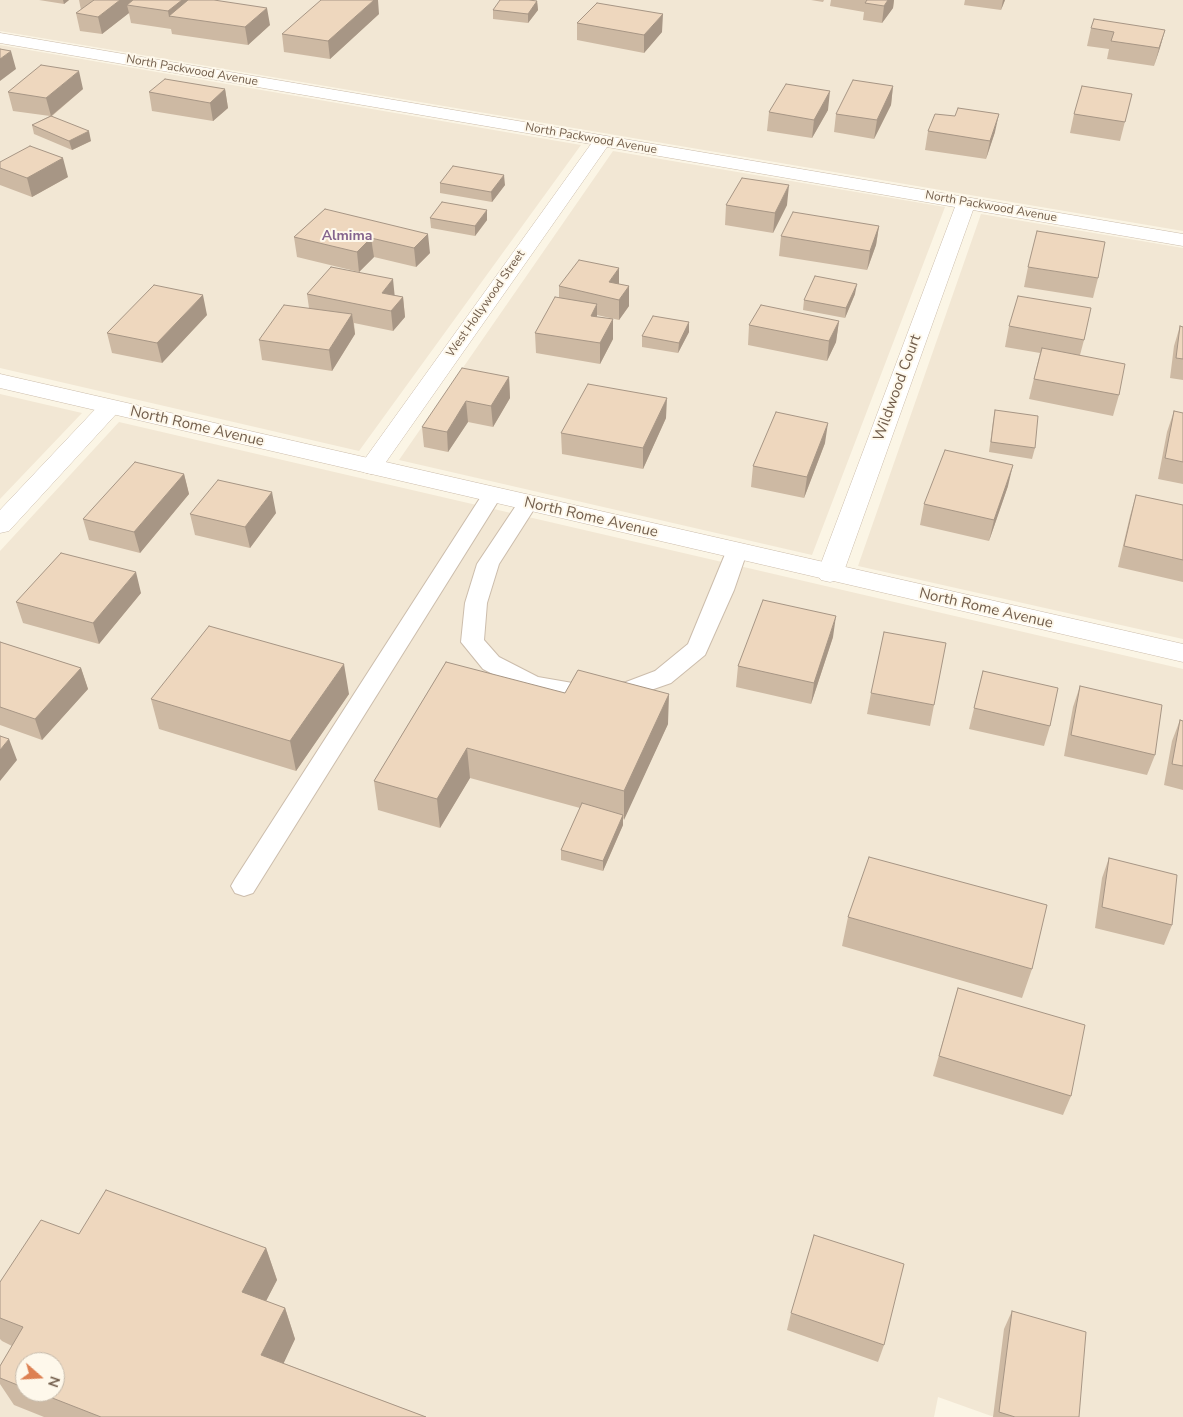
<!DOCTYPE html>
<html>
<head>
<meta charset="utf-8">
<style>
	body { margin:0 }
	#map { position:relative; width:1183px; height:1417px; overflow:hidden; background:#fbf5e5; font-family:"Nunito Sans",sans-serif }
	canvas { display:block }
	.north { position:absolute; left:15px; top:1352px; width:50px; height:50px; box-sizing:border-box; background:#fef8eb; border:1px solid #c6baab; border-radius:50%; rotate:109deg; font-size:14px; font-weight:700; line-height:20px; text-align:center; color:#725e4c }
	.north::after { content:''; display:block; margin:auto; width:18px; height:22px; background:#dd8052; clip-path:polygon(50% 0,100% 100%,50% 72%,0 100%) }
</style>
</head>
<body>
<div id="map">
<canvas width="1183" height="1417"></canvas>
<div class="north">N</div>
</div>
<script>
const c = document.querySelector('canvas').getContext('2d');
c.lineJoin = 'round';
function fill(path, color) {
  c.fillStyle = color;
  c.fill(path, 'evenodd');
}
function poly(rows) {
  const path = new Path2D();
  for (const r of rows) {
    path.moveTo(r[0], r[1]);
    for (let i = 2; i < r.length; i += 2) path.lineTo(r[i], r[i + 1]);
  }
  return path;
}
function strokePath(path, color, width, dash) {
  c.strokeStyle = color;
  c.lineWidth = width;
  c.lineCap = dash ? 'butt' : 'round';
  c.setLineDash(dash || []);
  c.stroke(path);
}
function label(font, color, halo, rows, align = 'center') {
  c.font = font + ' "Nunito Sans",sans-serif';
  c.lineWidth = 4;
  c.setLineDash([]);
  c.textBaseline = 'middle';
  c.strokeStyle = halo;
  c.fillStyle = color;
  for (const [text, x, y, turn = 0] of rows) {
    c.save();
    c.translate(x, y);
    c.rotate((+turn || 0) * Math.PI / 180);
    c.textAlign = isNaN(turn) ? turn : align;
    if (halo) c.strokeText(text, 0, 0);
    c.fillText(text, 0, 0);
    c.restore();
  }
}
fill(poly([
	[0,0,1183,0,1183,231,0,31],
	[0,45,581,145,359,451,0,368],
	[613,151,945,207,812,555,399,460],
	[981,214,1183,248,1183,639,858,566],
	[0,394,82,413,0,499],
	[119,422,1183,669,1183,1417,994,1417,938,1397,934,1417,0,1417,0,551],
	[25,1362,55,1362,55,1392,25,1392]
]), '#f2e7d4');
const service = poly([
	[492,489,499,490,502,495,253,893,244,896,235,893,231,886,235,879,482,495,485,490,492,489],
	[528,496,535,498,538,503,499,564,487,603,484,640,499,657,538,677,584,685,626,682,655,671,688,644,728,547,736,545,744,547,747,552,734,590,705,655,671,683,628,698,584,701,525,691,483,669,461,642,465,603,477,564,521,498,528,496]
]);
const minor = poly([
	[0,33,1183,234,1183,246,973,210,843,574,839,580,830,582,821,580,817,574,955,207,607,147,379,472,371,474,363,472,359,467,591,144,0,43,0,33],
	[110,400,118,402,121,407,118,412,9,531,0,533,0,510,102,402,110,400]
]);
const tertiary = poly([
	[0,374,1183,644,1183,662,0,388,0,374]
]);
strokePath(service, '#ccbdac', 2);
strokePath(minor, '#ccbdac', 1);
strokePath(tertiary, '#ccbdac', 1);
fill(service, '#fff');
fill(minor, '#fff');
fill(tertiary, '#fff');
fill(poly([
	[39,0,69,0,64,4],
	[79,0,214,0,270,25,248,45,172,34,171,29,131,23,129,13,102,34,80,31,76,13,81,10],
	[811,0,824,0,823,2],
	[831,0,894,0,893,8,882,23,863,20,864,12,830,6],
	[965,0,1005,0,1001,10,964,5],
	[537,1,538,10,528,23,493,19,493,10],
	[379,14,330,59,284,52,282,34],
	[577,23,662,32,644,53,577,40],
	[1091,28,1165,30,1154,66,1107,59,1109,49,1087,46],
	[893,86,891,105,874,139,834,132,836,114],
	[83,89,52,116,91,141,72,150,34,134,32,125,50,116,13,111,8,92],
	[225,89,228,108,213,121,152,111,149,92],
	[1132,94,1120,141,1070,133,1074,114],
	[828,110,812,138,767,131,769,112],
	[955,116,995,132,986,159,925,150,928,131],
	[0,162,68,177,32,197,0,185],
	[440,183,505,185,492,202,440,193],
	[726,205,787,205,773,233,725,225],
	[325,209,430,253,416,267,374,257,359,272,297,257,294,237],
	[430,218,487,220,475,236,431,228],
	[879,226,876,245,867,270,779,256,781,236],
	[1028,267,1098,278,1093,298,1024,287],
	[619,284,629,286,629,306,619,320,597,315,597,317,613,319,613,339,600,364,536,353,535,333,559,298,559,286],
	[307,294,395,295,403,297,405,317,393,331,354,323,355,334,332,371,262,360,259,340,309,308],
	[855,294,845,318,803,310,804,300],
	[207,315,162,363,112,353,107,333],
	[839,321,836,342,827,361,748,345,749,325],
	[1009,326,1084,340,1080,355,1119,395,1113,416,1029,399,1040,353,1005,347],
	[1180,326,1183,327,1183,380,1170,378,1174,346],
	[689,332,678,353,642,347,642,336],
	[509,377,510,398,493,427,468,422,448,452,424,447,422,427],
	[995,410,1035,448,1032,459,989,452,993,421],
	[1174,411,1183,413,1183,484,1158,479,1167,432],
	[666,418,643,469,562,454,561,433],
	[825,443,804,498,751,487,753,466],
	[184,474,189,494,140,553,89,540,83,519],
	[1008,486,989,541,920,525,924,504],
	[1136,495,1183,505,1183,582,1118,567,1130,516],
	[276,513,250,548,195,535,190,514],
	[141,593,99,644,23,623,16,602],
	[833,637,811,704,736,687,738,666],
	[0,642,81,668,88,689,42,740,0,725],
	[446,662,668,724,623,820,623,825,603,871,561,860,561,850,580,808,470,778,440,828,378,810,374,781],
	[983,671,1050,726,1044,746,969,729],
	[1080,686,1155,755,1147,775,1064,756,1073,707],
	[871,693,934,705,930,726,867,714],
	[349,694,296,771,159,729,151,699],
	[1180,720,1183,721,1183,790,1164,785,1172,741],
	[1109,858,1172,925,1164,945,1095,928,1102,878],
	[848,917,1032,969,1022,998,842,946],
	[958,988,1071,1096,1063,1115,933,1076],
	[79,1234,266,1248,277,1280,266,1301,285,1308,295,1339,283,1363,426,1417,44,1417,14,1405,0,1384,0,1366,12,1346,2,1341,0,1339,0,1282],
	[25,1362,55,1392,25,1392],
	[1012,1311,1079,1417,993,1417,1004,1329],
	[791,1313,884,1345,878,1362,787,1330]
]), '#cdb9a3');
fill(poly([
	[63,0,69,0,64,4],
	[120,0,146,0,127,5,129,13,102,34,98,17],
	[182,0,206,0,169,17,168,11],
	[374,0,378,0,379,14,330,59,328,41],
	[888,0,894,0,893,8,882,23,884,6],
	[1003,0,1005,0,1001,10],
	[537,1,538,10,528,23,528,14],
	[267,8,270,25,248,45,245,27],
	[663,14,662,32,644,53,644,35],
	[1165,30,1160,48,1154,66,1159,48],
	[11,51,16,69,0,81,0,59],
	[79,71,83,89,51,116,46,98],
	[893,86,891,105,874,139,877,120],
	[225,89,228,108,213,121,210,103],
	[830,91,828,110,812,138,814,120],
	[999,114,995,132,986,159,990,141],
	[89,131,91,141,72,150,69,141],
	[63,158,68,177,32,197,27,178],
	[504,175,505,185,492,202,491,192],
	[789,185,787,205,773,233,775,213],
	[487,210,487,220,475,236,475,226],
	[879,226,876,245,867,270,870,251],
	[428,234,430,253,416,267,414,248],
	[371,238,374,257,359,272,357,252],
	[619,268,619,288,609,282],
	[393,279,395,299,382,293],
	[857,284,855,294,845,318,846,308],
	[629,286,629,306,619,320,619,300],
	[203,295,207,315,162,363,157,343],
	[403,297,405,317,393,331,391,311],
	[597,304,597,324,591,316],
	[352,314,355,334,332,371,329,350],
	[613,319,613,339,600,364,600,343],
	[839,321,836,342,827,361,829,341],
	[689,322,689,332,678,353,679,343],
	[509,377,510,398,493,427,491,406],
	[667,398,666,418,643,469,643,448],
	[466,401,468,422,448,452,447,432],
	[828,423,825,443,804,498,807,477],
	[1013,465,1008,486,989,541,994,520],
	[184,474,189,494,140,553,134,532],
	[272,492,276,513,250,548,245,527],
	[136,572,141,593,99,644,93,623],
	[836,616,833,637,811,704,814,683],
	[344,664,349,694,296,771,290,741],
	[81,668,88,689,42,740,35,719],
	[669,694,668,724,624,820,624,791],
	[9,739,17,760,0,781,0,750],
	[467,748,470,778,440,828,437,799],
	[623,815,623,825,603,871,603,861],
	[266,1248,277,1280,254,1324,242,1292],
	[285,1308,295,1339,273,1386,261,1355]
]), '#a79685');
const building = poly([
	[94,0,120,0,98,17,76,13,94,0],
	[133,0,182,0,168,11,127,5,133,0],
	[188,0,214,0,267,8,245,27,169,16,188,0],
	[321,0,374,0,328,41,282,34,321,0],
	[500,0,529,0,537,1,528,14,493,10,500,0],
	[867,0,888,0,884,6,865,3,867,0],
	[597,3,663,14,644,35,577,23,597,3],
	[1094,19,1165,30,1159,48,1111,41,1114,32,1091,28,1094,19],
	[0,49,11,51,0,59,0,49],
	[41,65,79,71,46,98,8,92,41,65],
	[165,79,225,89,210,103,149,92,165,79],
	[853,80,893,86,877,120,836,114,853,80],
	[786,84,830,91,814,120,769,112,786,84],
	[1082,86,1132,94,1125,122,1074,114,1082,86],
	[958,108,999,114,990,141,928,131,935,114,955,116,958,108],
	[51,116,89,131,69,141,32,125,51,116],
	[30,146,63,158,27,178,0,168,0,162,30,146],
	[453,166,504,175,491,192,440,183,453,166],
	[742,178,789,185,775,213,726,205,742,178],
	[442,202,487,210,475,226,430,218,442,202],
	[325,209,428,234,414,248,371,238,357,252,294,237,325,209],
	[793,212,879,226,870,251,781,236,793,212],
	[1037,231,1105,242,1098,278,1028,267,1037,231],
	[579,260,619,268,609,282,629,286,619,300,559,286,579,260],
	[331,267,393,279,382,293,403,297,391,311,307,294,331,267],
	[815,276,857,284,846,308,804,300,815,276],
	[154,285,203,295,157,343,107,333,154,285],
	[1018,296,1091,308,1084,340,1009,326,1018,296],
	[555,297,597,304,591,316,613,319,600,343,535,333,555,297],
	[284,305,352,314,329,350,259,340,284,305],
	[761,305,839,321,829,341,749,325,761,305],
	[653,316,689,322,679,343,642,336,653,316],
	[1180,326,1183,327,1183,359,1176,358,1180,326],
	[1042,348,1125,364,1119,395,1034,379,1042,348],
	[462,368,509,377,491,406,466,401,447,432,422,427,462,368],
	[588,384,667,398,643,448,561,433,588,384],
	[995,410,1038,416,1035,448,991,442,995,410],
	[1174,411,1183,413,1183,462,1165,458,1174,411],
	[776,412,828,423,807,477,753,466,776,412],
	[945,450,1013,465,994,520,924,504,945,450],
	[135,462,184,474,134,532,83,519,135,462],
	[218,480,272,492,245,527,190,514,218,480],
	[1136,495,1183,505,1183,560,1124,546,1136,495],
	[61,553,136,572,93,623,16,602,61,553],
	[763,600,836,616,814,683,738,666,763,600],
	[209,626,344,664,290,741,151,699,209,626],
	[884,632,946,643,934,705,871,693,884,632],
	[0,642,81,668,35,719,0,707,0,642],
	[446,662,565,693,578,670,669,694,624,791,467,748,437,799,374,781,446,662],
	[983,671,1058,688,1050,726,974,708,983,671],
	[1080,686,1162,705,1155,755,1071,735,1080,686],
	[1180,720,1183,721,1183,766,1172,764,1180,720],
	[0,736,9,739,0,750,0,736],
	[582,803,623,815,603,861,561,850,582,803],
	[869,857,1047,905,1032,969,848,917,869,857],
	[1109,858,1177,875,1172,925,1102,907,1109,858],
	[958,988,1085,1025,1071,1096,939,1056,958,988],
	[106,1190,266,1248,242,1292,285,1308,261,1355,426,1417,101,1417,37,1392,55,1392,55,1362,25,1362,25,1388,0,1378,0,1366,23,1327,0,1318,0,1282,41,1220,79,1234,106,1190],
	[814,1235,904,1264,884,1345,791,1313,814,1235],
	[1012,1311,1086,1332,1079,1417,1015,1417,999,1412,1012,1311]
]);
fill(building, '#eed7be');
strokePath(building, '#a79685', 1);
label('12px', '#725e4c', '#fef8eb', [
	["North Packwood Avenue",192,71,10],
	["North Packwood Avenue",591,139,10],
	["North Packwood Avenue",991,207,10],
	["West Hollywood Street",486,304,-55]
]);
label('bold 14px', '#85648e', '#fef8eb', [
	["Almima",347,237]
]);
label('15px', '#725e4c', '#fef8eb', [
	["Wildwood Court",898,388,-70],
	["North Rome Avenue",197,427,13],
	["North Rome Avenue",591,518,13],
	["North Rome Avenue",986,609,13]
]);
</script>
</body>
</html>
